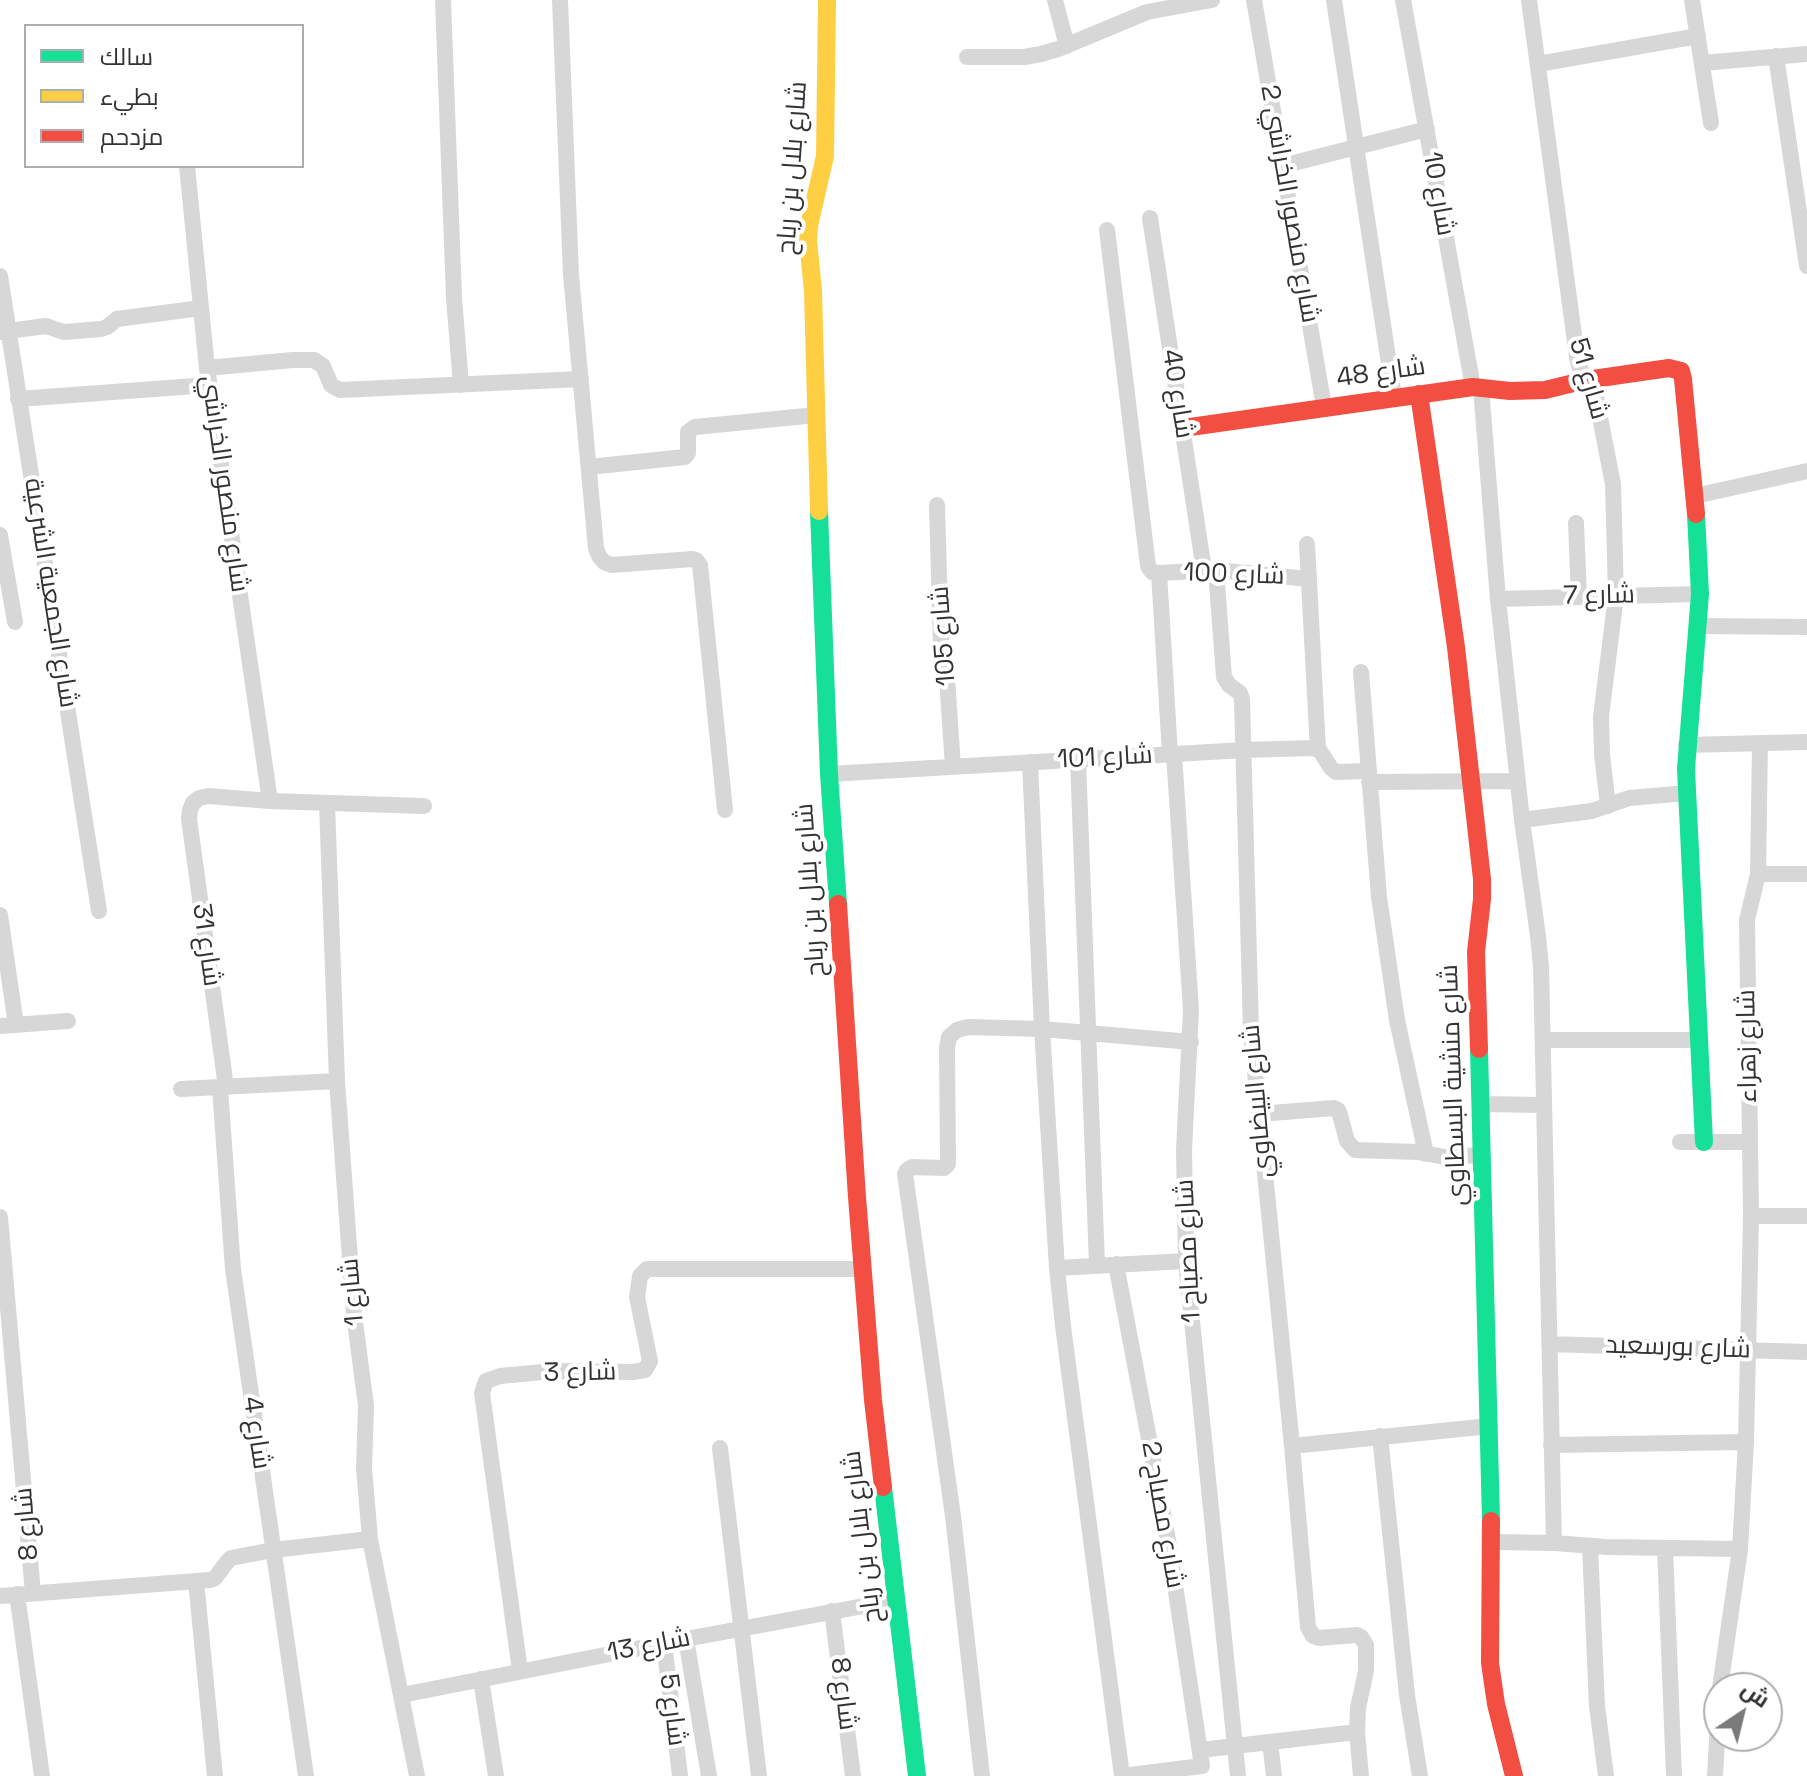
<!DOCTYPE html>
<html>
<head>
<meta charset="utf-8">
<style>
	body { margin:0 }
	#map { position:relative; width:1807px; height:1776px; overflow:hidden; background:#fff; font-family:"Space Grotesk",Cairo,sans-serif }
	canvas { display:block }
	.legend { position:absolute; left:24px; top:24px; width:280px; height:144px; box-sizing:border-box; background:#fff; border:2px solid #adadad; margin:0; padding:10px 14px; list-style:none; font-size:24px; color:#333 }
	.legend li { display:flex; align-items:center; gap:16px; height:40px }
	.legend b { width:40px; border:2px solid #adadad }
	.north { position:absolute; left:1703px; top:1672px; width:80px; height:80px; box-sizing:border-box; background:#fff; border:2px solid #adadad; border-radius:50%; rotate:35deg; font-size:22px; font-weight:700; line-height:32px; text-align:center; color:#333 }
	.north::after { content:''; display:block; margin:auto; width:28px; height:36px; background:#7a7a7a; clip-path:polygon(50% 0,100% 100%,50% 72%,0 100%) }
</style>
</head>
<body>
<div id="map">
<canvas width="1807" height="1776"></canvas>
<ul class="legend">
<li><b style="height:10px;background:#16e098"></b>سالك</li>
<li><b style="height:10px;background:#ffcf43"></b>بطيء</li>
<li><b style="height:10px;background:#f24e42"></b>مزدحم</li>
</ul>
<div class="north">ش</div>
</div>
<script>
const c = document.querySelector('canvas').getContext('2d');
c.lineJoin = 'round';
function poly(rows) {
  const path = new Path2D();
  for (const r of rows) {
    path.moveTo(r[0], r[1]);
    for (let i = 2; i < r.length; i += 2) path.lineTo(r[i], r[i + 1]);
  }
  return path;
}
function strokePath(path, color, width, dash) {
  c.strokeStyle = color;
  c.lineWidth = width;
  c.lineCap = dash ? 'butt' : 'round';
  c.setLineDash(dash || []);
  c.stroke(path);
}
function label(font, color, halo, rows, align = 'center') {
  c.font = font + ' "Space Grotesk",Cairo,sans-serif';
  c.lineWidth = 8;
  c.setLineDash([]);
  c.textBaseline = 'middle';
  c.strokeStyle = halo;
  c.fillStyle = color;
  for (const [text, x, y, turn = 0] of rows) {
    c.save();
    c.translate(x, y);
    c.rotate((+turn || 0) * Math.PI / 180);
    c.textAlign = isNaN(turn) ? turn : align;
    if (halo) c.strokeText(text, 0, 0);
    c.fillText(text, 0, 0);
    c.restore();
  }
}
strokePath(poly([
	[443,0,454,298,461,385],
	[560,0,571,275,596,548,599,556,604,562,612,565,692,559,696,560,700,565,725,810],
	[1055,0,1067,46],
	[1254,0,1324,407],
	[1334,0,1394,397],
	[1403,0,1473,387],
	[1529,0,1577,357,1580,369,1596,397,1613,484,1616,596,1601,717,1602,754,1608,806],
	[1692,0,1711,123],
	[1776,56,1807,266],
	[967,57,1024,57,1041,54,1058,49,1147,12,1212,0],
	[1702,63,1807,54],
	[1538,64,1698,36],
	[187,166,207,368,270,801],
	[1282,166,1427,129],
	[1150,218,1204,570],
	[1107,230,1148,566,1152,572,1159,573],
	[0,276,99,911],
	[0,332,46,326,64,332,101,329,107,327,117,319,201,308],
	[207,368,293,360,314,360,323,366,331,385,340,390,581,379],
	[1481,388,1498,599,1522,820,1538,936,1541,967,1554,1543],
	[18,399,209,385],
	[589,467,685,457,688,453,688,432,695,427,816,415],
	[1695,496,1807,471],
	[937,505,941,646,947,678,953,767],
	[1576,523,1579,597],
	[0,535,15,622],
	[1307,544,1318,750],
	[1216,570,1224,677,1229,685,1240,693,1242,699,1251,1031,1292,1446,1308,1627,1313,1636,1319,1638,1357,1635,1361,1637,1366,1645,1366,1671,1358,1708,1357,1732,1361,1776],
	[1159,573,1170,754],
	[1159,573,1216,570,1309,579],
	[1498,599,1700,594],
	[1698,626,1807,627],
	[1361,672,1379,897,1397,1020,1426,1154],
	[1686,745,1807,742],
	[1174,754,1191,1010,1184,1150,1186,1261,1238,1776],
	[1078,760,1097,1265],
	[1030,762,1042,1029,1057,1268,1063,1326,1122,1776,1202,1766,1169,1545,1116,1264],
	[829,774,1244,750,1313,748,1320,751,1331,768,1336,772,1368,771],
	[1369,782,1517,781],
	[327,804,337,1081,354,1314,366,1406,364,1468,370,1539,417,1776],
	[1522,820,1592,811,1629,798,1687,793],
	[1758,874,1807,874],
	[0,915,16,1025],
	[0,1026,68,1021],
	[1543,1040,1699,1040],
	[226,1087,189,819,190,810,193,803,199,798,208,796,270,801,424,806],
	[220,1088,233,1269,306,1776],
	[181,1089,337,1081],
	[1480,1104,1544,1105],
	[1259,1114,1334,1108,1338,1110,1340,1115,1347,1141,1355,1150,1418,1152,1445,1157,1482,1155],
	[1680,1142,1749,1142],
	[1751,1216,1807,1216],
	[0,1217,33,1593],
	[1057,1268,1186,1261],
	[1549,1344,1807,1352],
	[1380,1436,1407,1695,1420,1776],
	[1551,1445,1746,1442],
	[1292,1446,1490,1426],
	[720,1448,759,1776],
	[1492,1542,1554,1543,1606,1547,1740,1549],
	[1590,1546,1597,1706,1606,1776],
	[1665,1548,1674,1776],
	[196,1581,215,1776],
	[17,1594,42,1776],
	[0,1596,210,1580,215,1578,227,1562,231,1558,273,1550,370,1539],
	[832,1611,853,1776],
	[686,1639,709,1776],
	[664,1643,680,1776],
	[520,1671,482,1393,486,1381,500,1376,554,1371,633,1372,645,1370,650,1361,637,1297,640,1276,647,1269,862,1269],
	[481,1679,496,1776],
	[1720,1688,1740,1549,1746,1442,1751,1216,1747,920,1758,874,1760,743],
	[402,1695,686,1639,896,1600],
	[1270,1742,1274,1776],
	[1200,1750,1357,1732],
	[982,1776,953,1516,905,1174,907,1170,912,1167,944,1168,948,1164,947,1048,949,1037,957,1030,968,1027,1042,1029,1191,1042],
	[1715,1776,1719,1706]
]), '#d7d7d7', 16);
strokePath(poly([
	[819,511,829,774,838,904],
	[1696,514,1700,594,1686,769,1704,1142],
	[1479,1049,1491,1521],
	[883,1487,917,1776]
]), '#16e098', 18);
strokePath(poly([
	[819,511,813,291,808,241,809,226,825,156,827,0]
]), '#ffcf43', 18);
strokePath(poly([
	[1419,394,1456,647,1482,879,1482,899,1476,952,1479,1049],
	[1183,428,1473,387,1510,391,1545,390,1586,380,1669,368,1681,371,1683,379,1696,514],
	[838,904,857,1197,873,1400,883,1487],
	[1491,1521,1490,1663,1496,1704,1514,1776]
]), '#f24e42', 18);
label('26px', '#333', '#fff', [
	["شارع بلال بن رباح",793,168,-86],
	["شارع 10",1438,194,80],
	["شارع منصور الخراشي 2",1289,204,80],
	["شارع 48",1381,373,-8],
	["شارع 51",1588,379,74],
	["شارع 40",1177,394,81],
	["شارع منصور الخراشي",224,484,82],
	["شارع 100",1234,575,2],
	["شارع الجمعية الشرعية",50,593,81],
	["شارع 7",1599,596,-1],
	["شارع 105",944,636,-94],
	["شارع 101",1105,758,-3],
	["شارع بلال بن رباح",811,890,-94],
	["شارع 31",206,945,82],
	["شارع زهراء",1748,1046,-91],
	["شارع منشية البسطاوي",1454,1085,-92],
	["شارع البيضاوي",1258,1101,-95],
	["شارع مصباح 1",1189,1251,-93],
	["شارع 1",353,1292,-95],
	["شارع بورسعيد",1678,1348,2],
	["شارع 3",580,1373,-1],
	["شارع 4",256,1433,82],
	["شارع مصباح 2",1162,1515,80],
	["شارع 8",27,1524,-95],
	["شارع بلال بن رباح",863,1537,-97],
	["شارع 13",649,1646,-11],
	["شارع 8",843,1694,83],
	["شارع 5",672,1710,83]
]);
</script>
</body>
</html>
